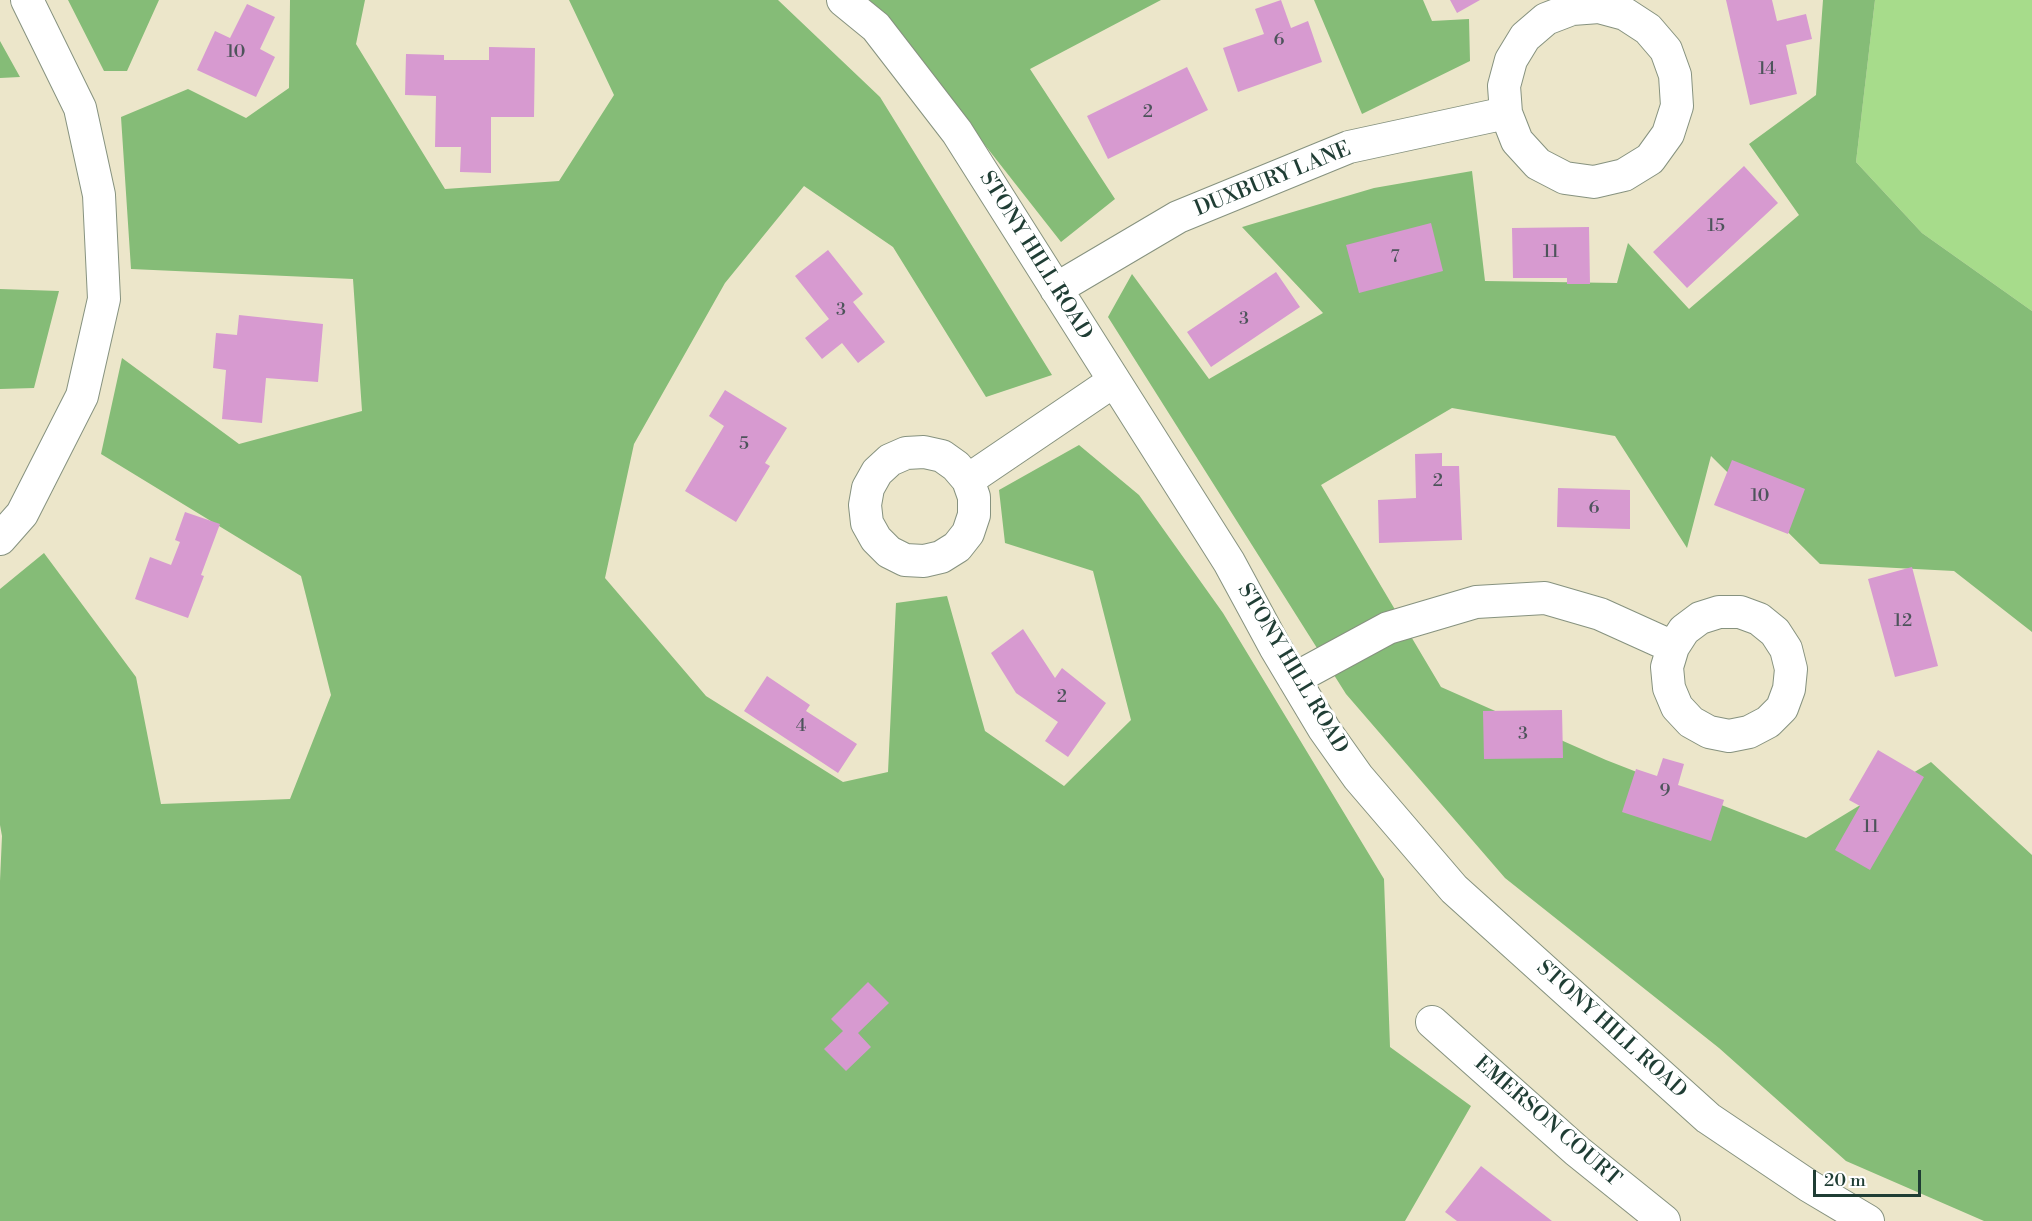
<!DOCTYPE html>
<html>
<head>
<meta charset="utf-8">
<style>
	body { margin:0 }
	#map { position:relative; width:2032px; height:1221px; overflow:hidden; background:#ece6ca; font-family:"Libre Bodoni",serif }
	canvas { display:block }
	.scale { position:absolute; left:1813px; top:1170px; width:108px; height:27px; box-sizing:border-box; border:3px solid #1f3d34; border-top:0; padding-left:8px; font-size:18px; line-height:21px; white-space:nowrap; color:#1f3d34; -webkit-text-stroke:4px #fff; paint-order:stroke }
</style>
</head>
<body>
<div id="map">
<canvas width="2032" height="1221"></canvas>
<div class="scale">20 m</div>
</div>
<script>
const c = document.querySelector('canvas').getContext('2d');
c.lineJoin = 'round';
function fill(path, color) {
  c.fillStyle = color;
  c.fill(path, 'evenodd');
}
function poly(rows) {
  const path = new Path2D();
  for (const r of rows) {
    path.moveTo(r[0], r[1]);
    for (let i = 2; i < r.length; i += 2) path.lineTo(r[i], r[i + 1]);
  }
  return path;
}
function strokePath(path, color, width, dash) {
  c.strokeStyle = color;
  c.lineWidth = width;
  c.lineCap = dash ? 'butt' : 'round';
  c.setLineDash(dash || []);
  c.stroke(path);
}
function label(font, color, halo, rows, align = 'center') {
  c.font = font + ' "Libre Bodoni",serif';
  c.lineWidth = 6;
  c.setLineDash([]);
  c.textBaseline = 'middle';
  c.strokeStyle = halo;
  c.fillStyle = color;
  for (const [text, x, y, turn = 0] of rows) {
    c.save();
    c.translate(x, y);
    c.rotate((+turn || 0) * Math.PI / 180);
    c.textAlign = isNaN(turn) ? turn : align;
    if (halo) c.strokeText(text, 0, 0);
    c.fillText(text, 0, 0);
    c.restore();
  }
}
fill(poly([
	[1875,0,2032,0,2032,311,1922,233,1856,162]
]), '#a7dc8b');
fill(poly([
	[68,0,159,0,127,71,104,71],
	[290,0,365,0,356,44,445,189,559,181,614,95,569,0,778,0,880,97,1052,375,986,397,893,247,804,186,725,283,634,444,605,578,706,696,843,782,888,772,896,603,947,596,985,731,1064,786,1131,720,1093,571,1005,543,999,490,1079,445,1139,495,1223,613,1384,879,1390,1047,1471,1106,1405,1221,0,1221,0,881,2,836,0,825,0,589,44,553,136,677,161,804,290,799,331,695,301,576,101,454,122,358,239,444,362,411,353,279,131,269,121,117,188,89,246,118,289,88],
	[868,0,1161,0,1030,69,1115,199,1061,242,879,10],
	[1314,0,1423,0,1432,21,1469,19,1470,61,1362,114],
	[1823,0,1875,0,1856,162,1922,233,2032,311,2032,632,1954,571,1820,564,1711,456,1687,548,1615,436,1452,408,1321,485,1441,687,1606,760,1806,838,1931,762,2032,855,2032,1221,1984,1221,1846,1161,1719,1048,1505,878,1346,694,1108,317,1132,274,1209,379,1323,313,1242,227,1374,188,1472,171,1485,281,1617,283,1628,243,1689,309,1799,215,1749,144,1816,95],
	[0,41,20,77,0,78],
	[0,289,59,291,34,388,0,389]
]), '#85bc77');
fill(poly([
	[1281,0,1291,28,1308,21,1322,62,1238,92,1223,48,1264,34,1255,9],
	[1450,0,1480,0,1457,13],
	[1726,0,1772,0,1777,21,1806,14,1812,39,1786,45,1797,94,1750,105],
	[247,4,275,17,260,49,275,57,256,97,197,70,215,31,230,38],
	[489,47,535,48,534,117,491,117,491,173,460,172,461,147,435,147,436,96,405,95,406,54,444,55,444,60,489,60],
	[1187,67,1208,110,1108,159,1087,116],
	[1744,166,1778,203,1687,288,1653,252],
	[1431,223,1443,271,1359,293,1346,245],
	[1589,227,1590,284,1567,284,1567,278,1513,278,1512,228],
	[828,250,863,294,853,302,885,342,858,363,842,343,822,359,805,338,829,319,795,276],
	[1276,272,1300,307,1211,367,1187,332],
	[239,315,323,324,318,382,266,378,262,423,222,419,226,370,213,368,216,333,237,335],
	[725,390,787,428,765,463,770,466,736,522,685,491,724,426,709,416],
	[1442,453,1442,466,1459,466,1462,540,1379,543,1378,500,1416,498,1415,454],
	[1732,460,1805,489,1788,534,1714,505],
	[1558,488,1630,490,1630,529,1557,527],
	[185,512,220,524,201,575,204,576,188,618,135,599,150,557,171,565,180,542,175,540],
	[1912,567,1938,666,1895,677,1868,579],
	[1023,629,1055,678,1062,668,1106,703,1068,757,1045,741,1058,722,1016,693,991,653],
	[767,676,810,705,806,711,857,744,838,773,744,711],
	[1562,710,1563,758,1484,759,1483,711],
	[1878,750,1924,777,1870,870,1835,850,1860,806,1849,800],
	[1663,758,1684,764,1678,785,1724,800,1711,841,1622,812,1636,769,1657,776],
	[868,982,889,1003,858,1033,871,1047,846,1071,824,1049,843,1031,831,1019],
	[1481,1166,1552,1221,1457,1221,1445,1212]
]), '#d79ad0');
const minor = poly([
	[843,0,876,27,957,132,1229,562,1275,647,1324,729,1358,777,1454,889,1708,1118,1809,1186,1868,1221],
	[1056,289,1178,217,1349,147,1506,113,1517,141,1538,164,1565,178,1594,182,1624,175,1650,159,1668,134,1677,106,1675,75,1666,50,1648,29,1625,14,1599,7,1572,9,1546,19,1525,37,1511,60,1504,86,1506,113],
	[968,480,974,497,974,515,968,533,957,547,941,557,924,561,905,560,889,552,876,539,867,523,865,505,868,488,877,472,890,460,906,453,924,452,942,456,956,466,968,480,1114,381],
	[0,539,22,514,82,396,104,299,99,195,80,108,27,0],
	[1294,679,1388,628,1476,602,1545,598,1600,614,1673,647,1667,667,1669,688,1677,707,1691,722,1709,732,1729,736,1749,732,1768,722,1782,708,1789,689,1791,669,1786,649,1775,632,1759,619,1740,612,1719,612,1700,618,1684,630,1673,647],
	[1432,1022,1577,1151,1664,1221]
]);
strokePath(minor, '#86927f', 34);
strokePath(minor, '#fff', 32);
label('18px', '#4d545b', null, [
	["6",1279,41],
	["10",236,53],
	["14",1767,70],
	["2",1148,113],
	["15",1716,227],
	["11",1551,253],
	["7",1395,258],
	["3",841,311],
	["3",1244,320],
	["5",744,445],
	["2",1438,482],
	["10",1760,497],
	["6",1594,509],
	["12",1903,622],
	["2",1062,698],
	["4",801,727],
	["3",1523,735],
	["9",1665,792],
	["11",1871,828]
]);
label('21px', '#1f3d34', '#fff', [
	["DUXBURY LANE",1273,180,-22],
	["STONY HILL ROAD",1035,256,58],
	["STONY HILL ROAD",1292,669,59],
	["STONY HILL ROAD",1611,1030,42],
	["EMERSON COURT",1547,1122,41]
]);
</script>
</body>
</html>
